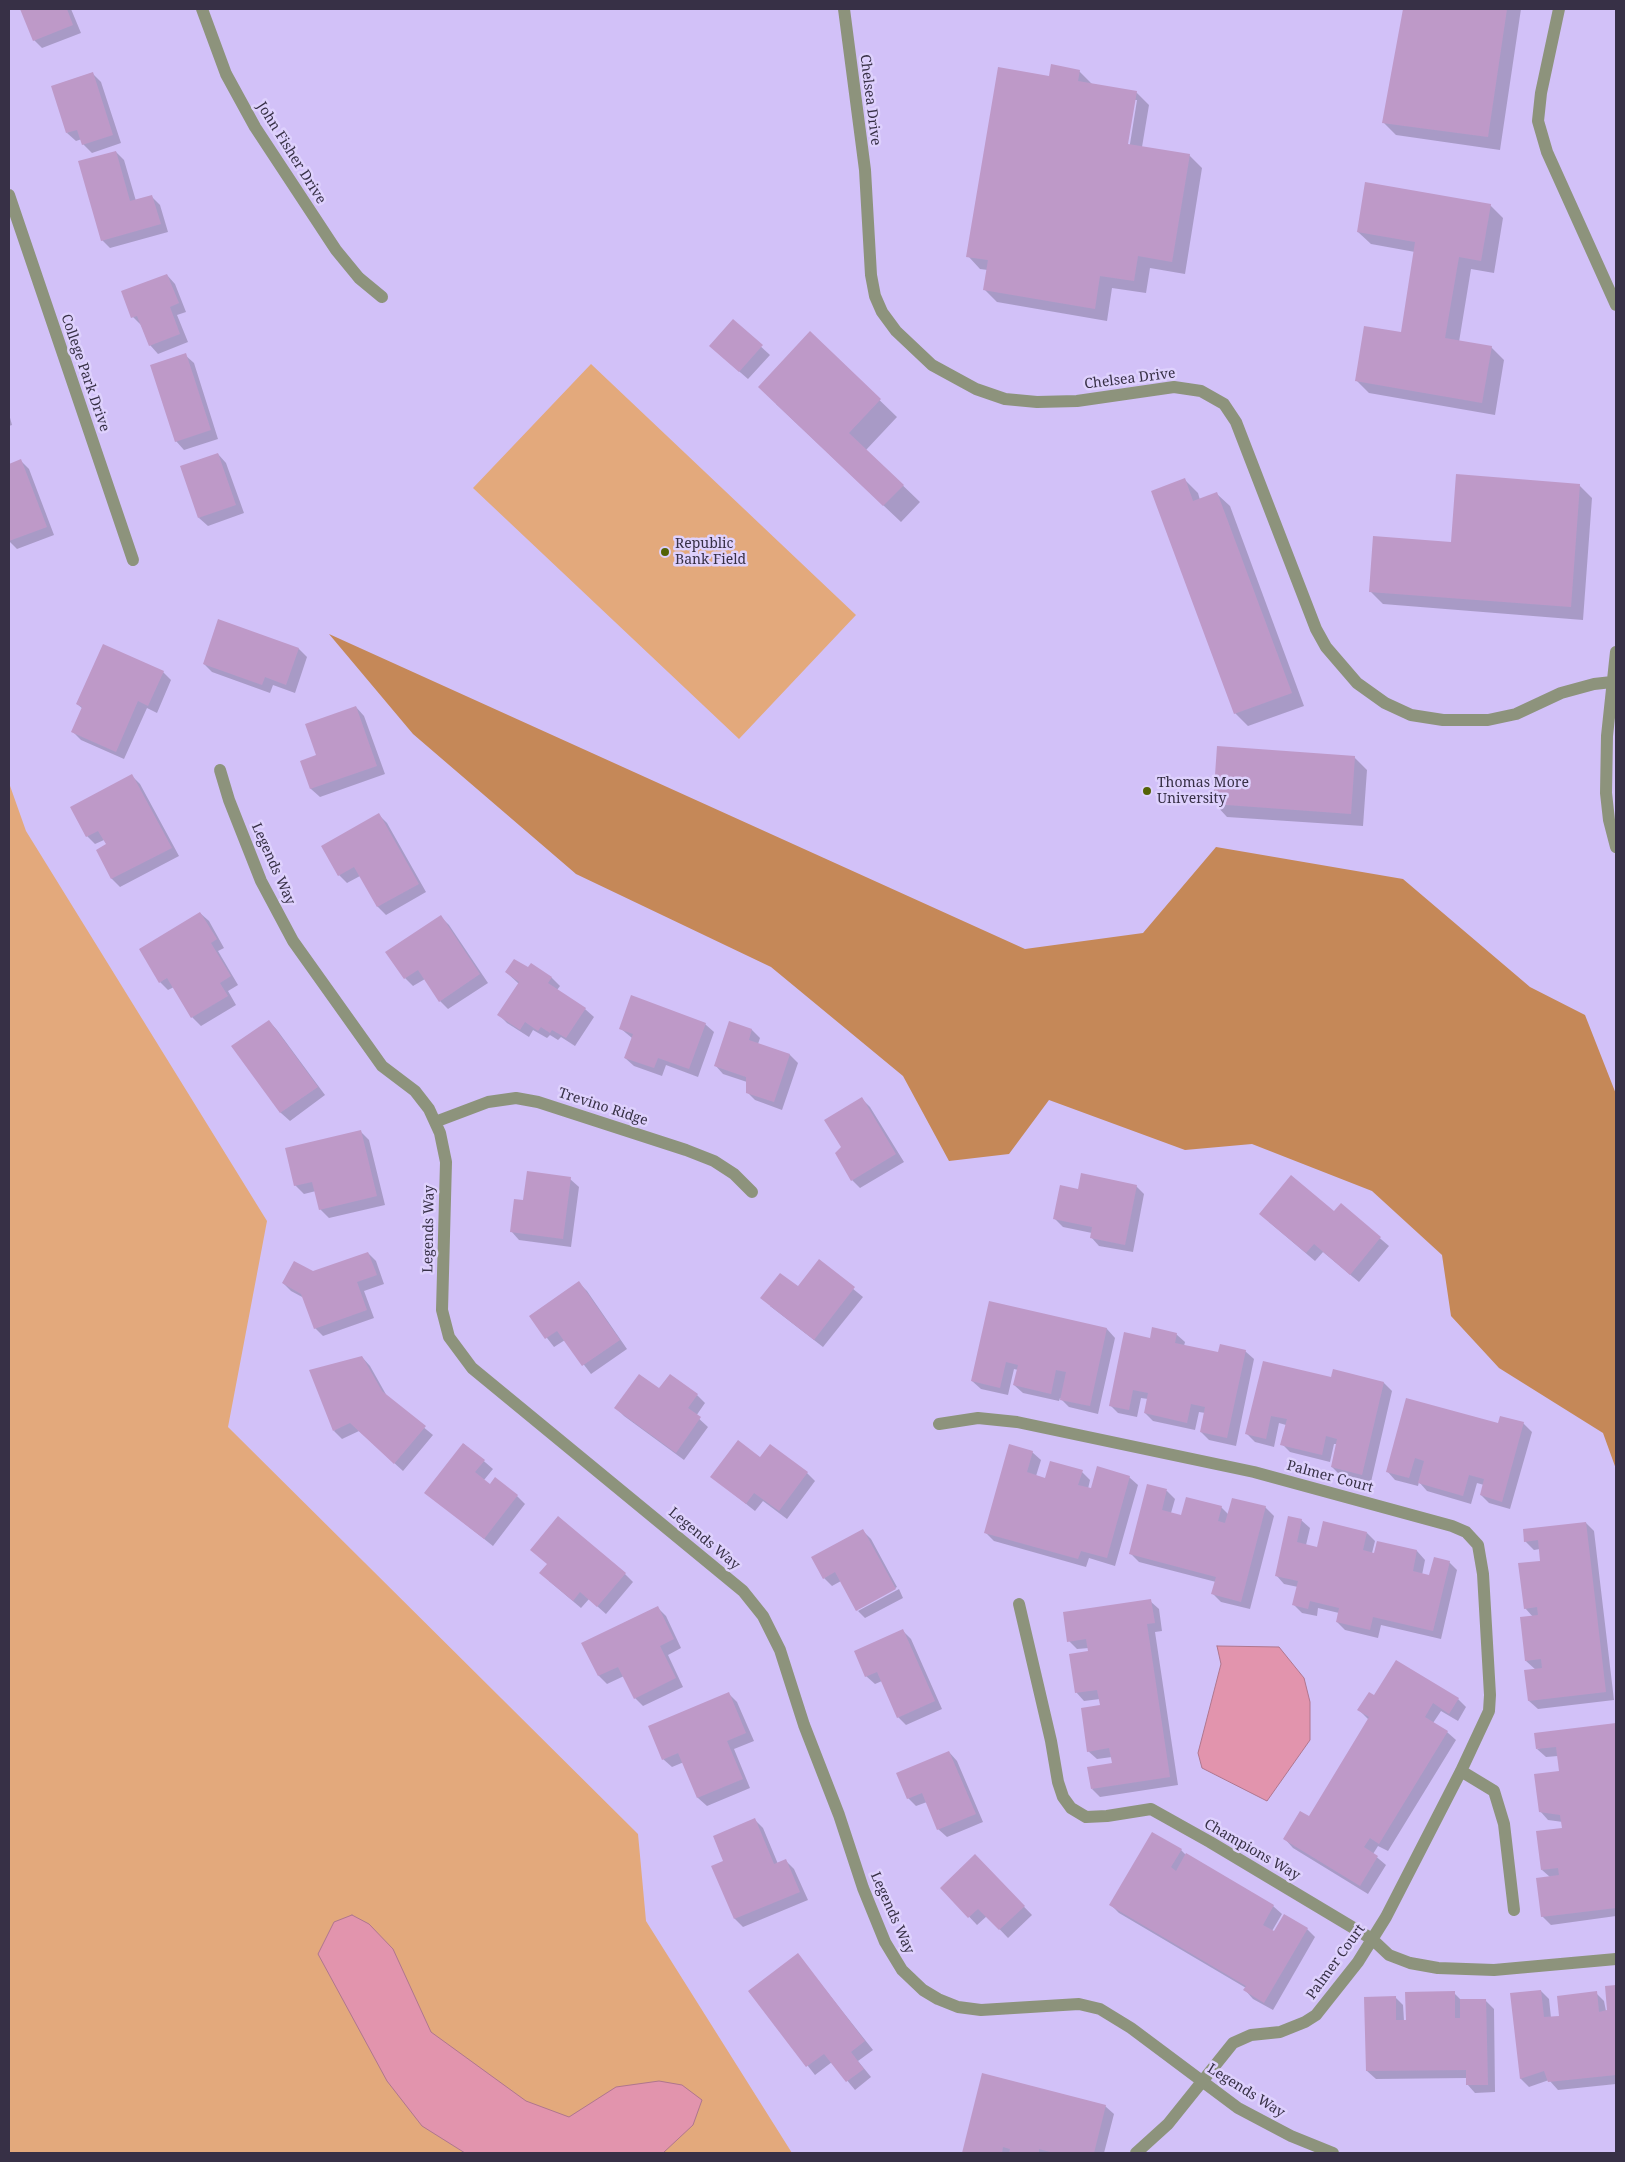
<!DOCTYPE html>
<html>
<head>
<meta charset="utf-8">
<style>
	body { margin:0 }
	#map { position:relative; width:1625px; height:2162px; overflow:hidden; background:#d2c1f8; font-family:"Noto Serif",serif }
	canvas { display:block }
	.frame { position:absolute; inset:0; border:10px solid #373046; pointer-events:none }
</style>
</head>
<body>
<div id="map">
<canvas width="1625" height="2162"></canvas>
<div class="frame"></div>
</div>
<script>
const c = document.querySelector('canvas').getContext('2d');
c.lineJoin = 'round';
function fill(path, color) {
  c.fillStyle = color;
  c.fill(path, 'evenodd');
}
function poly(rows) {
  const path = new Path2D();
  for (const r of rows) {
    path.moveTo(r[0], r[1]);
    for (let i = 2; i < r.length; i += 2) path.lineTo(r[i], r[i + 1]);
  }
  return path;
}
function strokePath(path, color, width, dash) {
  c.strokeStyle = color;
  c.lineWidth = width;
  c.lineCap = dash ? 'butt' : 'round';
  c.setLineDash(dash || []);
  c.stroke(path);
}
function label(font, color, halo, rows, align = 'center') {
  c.font = font + ' "Noto Serif",serif';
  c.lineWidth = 5;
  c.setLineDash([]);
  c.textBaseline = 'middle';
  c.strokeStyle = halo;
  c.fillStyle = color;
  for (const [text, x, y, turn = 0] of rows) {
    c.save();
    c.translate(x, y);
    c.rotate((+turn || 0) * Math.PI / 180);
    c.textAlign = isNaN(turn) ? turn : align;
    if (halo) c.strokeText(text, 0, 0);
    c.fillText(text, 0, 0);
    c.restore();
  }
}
fill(poly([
	[591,364,856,615,739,739,473,488],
	[9,783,26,831,267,1221,228,1427,638,1834,646,1921,792,2153,9,2153]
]), '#e3a97c');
fill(poly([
	[329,634,1025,949,1143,933,1216,847,1403,879,1530,987,1585,1015,1616,1094,1616,1469,1603,1433,1499,1368,1451,1316,1442,1255,1372,1191,1252,1144,1185,1150,1049,1100,1009,1154,949,1161,903,1076,771,967,576,874,413,734]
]), '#c58858');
const water = poly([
	[1217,1646,1279,1647,1304,1678,1310,1702,1310,1740,1267,1801,1202,1768,1198,1753,1221,1664,1217,1646],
	[352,1915,369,1924,393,1949,431,2032,526,2101,569,2117,616,2087,659,2081,682,2085,702,2100,693,2125,663,2153,465,2153,422,2126,387,2081,318,1954,334,1922,352,1915]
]);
fill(water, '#e294ad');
strokePath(water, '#af768e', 1);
fill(poly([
	[21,9,71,9,81,33,42,48,34,40],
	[1404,9,1521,9,1500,150,1396,135,1384,123],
	[1079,71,1092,84,1136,92,1149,105,1142,147,1189,155,1202,168,1185,274,1150,268,1146,293,1112,288,1107,321,997,302,985,290,988,270,980,269,968,256,1050,77],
	[1134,100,1137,100,1129,150,1126,149],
	[93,74,101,82,121,143,92,153,83,144,82,139,76,141,67,133],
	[116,152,124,160,136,201,152,197,160,205,168,232,110,248,102,240],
	[1490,205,1503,218,1494,273,1471,269,1459,342,1491,347,1504,360,1495,415,1369,393,1356,380,1402,333,1415,252,1371,244,1358,232],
	[167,275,175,284,186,312,177,315,188,342,158,354,150,345,141,325,133,317],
	[733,321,770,355,748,379,719,354],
	[810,333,897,417,866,450,920,502,901,522,776,404],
	[185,355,194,363,218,439,184,450,176,441],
	[9,414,12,425,9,426],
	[218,454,226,463,244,513,208,526,199,518],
	[21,461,29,469,54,535,17,549,9,541,9,465],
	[1185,480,1198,493,1200,500,1217,494,1230,506,1304,706,1248,726,1235,713],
	[1579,485,1592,498,1583,620,1383,604,1371,592,1452,543],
	[219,621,299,649,307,657,295,693,273,685,270,693,212,672,204,664],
	[163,672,171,680,157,713,147,708,124,759,81,740,73,732,83,709,77,704],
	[356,707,364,716,385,774,320,797,311,789,301,761,318,756],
	[1354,757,1367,770,1363,826,1227,817,1215,804],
	[132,776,140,784,179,856,120,887,112,879,97,850,107,845,104,840,95,844,87,836],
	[379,815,387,823,426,892,386,915,378,907,360,876,347,883,339,875],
	[200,913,209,921,224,948,218,951,238,985,228,991,236,1005,201,1026,192,1017,174,987,168,990,160,982],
	[441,917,449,925,488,983,448,1009,440,1001,425,979,413,986,405,978],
	[532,965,552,978,560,986,557,990,585,1009,594,1017,575,1046,561,1037,558,1040,550,1035,547,1038,533,1030,529,1037,507,1023,499,1015,519,984,506,972,529,969],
	[269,1021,277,1030,325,1095,290,1121,281,1113,233,1047],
	[730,1022,752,1030,760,1038,758,1044,790,1055,798,1063,782,1110,755,1100,747,1092,747,1082,723,1074,715,1065],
	[705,1024,714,1032,698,1077,666,1065,662,1076,634,1066,625,1058,632,1038,620,1028],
	[862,1099,870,1107,904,1162,860,1188,852,1180,843,1148],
	[361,1132,369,1140,385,1205,329,1218,320,1209,316,1191,304,1194,295,1185],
	[570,1179,579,1187,571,1247,519,1240,511,1231,524,1202],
	[1136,1186,1144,1194,1133,1252,1099,1246,1091,1237,1092,1233,1063,1227,1055,1219],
	[1341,1205,1389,1246,1359,1282,1323,1252,1315,1261,1269,1222,1334,1213],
	[368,1253,376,1261,384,1284,364,1291,374,1318,323,1336,315,1328,304,1298,291,1291,283,1283],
	[819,1261,863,1297,823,1347,770,1306,798,1288],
	[579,1283,587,1291,627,1349,591,1374,565,1340,554,1347,530,1316],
	[990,1303,1107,1329,1115,1338,1098,1414,1069,1407,1060,1398,1059,1401,1023,1393,1014,1385,1018,1370,1014,1369,1008,1395,981,1389,972,1381],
	[1176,1334,1185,1342,1184,1346,1219,1354,1245,1351,1254,1359,1236,1446,1209,1440,1201,1432,1205,1413,1199,1412,1195,1430,1153,1421,1145,1413,1148,1399,1141,1398,1137,1417,1118,1413,1110,1405,1151,1339],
	[362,1357,370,1366,388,1398,433,1435,403,1471,359,1431,342,1439,334,1431],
	[1264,1362,1332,1379,1384,1383,1392,1391,1371,1482,1340,1475,1332,1467,1337,1444,1334,1444,1330,1462,1290,1452,1282,1444,1286,1425,1279,1423,1274,1447,1255,1442,1247,1434],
	[660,1390,697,1395,705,1403,696,1416,708,1427,684,1460,624,1416,616,1408],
	[1407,1399,1499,1425,1523,1423,1532,1432,1510,1509,1489,1503,1481,1495,1484,1485,1477,1483,1471,1504,1427,1491,1419,1482,1418,1486,1395,1480,1387,1471],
	[464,1444,493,1469,484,1480,491,1486,517,1496,525,1504,493,1546,426,1493],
	[1032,1452,1041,1460,1036,1476,1046,1479,1082,1472,1090,1480,1088,1489,1091,1490,1129,1477,1138,1485,1115,1566,1089,1558,1086,1567,994,1541,985,1532],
	[761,1459,807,1473,815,1481,787,1519,763,1501,755,1511,712,1477],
	[1148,1486,1167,1491,1175,1499,1171,1513,1182,1516,1221,1507,1229,1515,1265,1507,1274,1516,1250,1609,1221,1602,1213,1594,1216,1582,1139,1562,1131,1554],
	[1301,1520,1310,1528,1306,1545,1318,1548,1367,1533,1375,1541,1372,1553,1375,1554,1377,1542,1417,1551,1425,1560,1422,1575,1430,1577,1449,1562,1457,1570,1441,1639,1381,1625,1378,1638,1345,1630,1337,1622,1339,1613,1318,1608,1317,1616,1302,1613,1294,1605,1298,1587,1284,1584,1276,1575],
	[1586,1523,1594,1531,1614,1700,1538,1709,1529,1701,1536,1670,1526,1661,1533,1617,1525,1608,1541,1562,1540,1549,1534,1550,1525,1541],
	[863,1531,871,1539,897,1587,858,1609,858,1611,841,1581,832,1586,824,1578],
	[548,1564,625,1574,633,1582,606,1614,589,1599,581,1608,549,1581],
	[899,1589,903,1598,865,1618,858,1611],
	[1150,1601,1159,1609,1162,1631,1155,1632,1178,1785,1100,1797,1092,1789,1113,1764,1112,1757,1097,1759,1088,1751,1101,1706,1100,1699,1084,1701,1076,1692,1089,1652,1089,1648,1077,1649,1069,1641],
	[657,1607,666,1616,681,1648,668,1655,683,1687,643,1706,635,1698,624,1676,607,1684,599,1676,583,1643],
	[903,1631,911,1639,942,1709,906,1725,898,1717,882,1681,875,1684,866,1676],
	[729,1694,737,1702,754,1741,734,1749,750,1788,707,1806,698,1798,684,1762,672,1767,663,1759],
	[1375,1697,1458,1699,1466,1707,1458,1721,1441,1711,1433,1723,1447,1732,1456,1740,1388,1851,1378,1846,1373,1854,1386,1865,1368,1894,1293,1848,1285,1839,1309,1818,1369,1720,1359,1710],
	[1615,1724,1616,1916,1551,1925,1542,1916,1550,1877,1542,1870,1563,1829,1563,1822,1548,1820,1540,1811,1560,1772,1558,1756,1546,1757,1537,1749],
	[949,1752,957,1761,983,1822,947,1837,938,1829,927,1802,916,1806,908,1798],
	[755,1820,763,1828,778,1864,786,1861,794,1869,808,1900,743,1927,735,1919,725,1862],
	[1181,1850,1186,1855,1273,1906,1282,1914,1272,1931,1307,1929,1315,1937,1273,2010,1253,1999,1245,1990,1246,1988,1119,1913,1110,1904],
	[975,1856,1032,1915,1008,1938,987,1916,977,1925,942,1888],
	[798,1955,873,2050,858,2061,871,2077,855,2090,832,2062,815,2075,750,1992],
	[1616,1986,1616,2084,1558,2090,1549,2080,1529,2087,1521,2079,1512,1994,1541,1991,1549,1999,1551,2018,1561,2017,1596,1993,1604,2001,1606,2011,1608,2010,1606,1987],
	[1454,1993,1462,2001,1485,2000,1494,2009,1495,2092,1475,2093,1467,2084,1467,2078,1376,2079,1367,2071,1395,1997,1403,2005,1404,2021],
	[983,2075,1105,2106,1114,2114,1104,2153,963,2153]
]), '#0003');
fill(poly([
	[20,9,67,9,73,25,33,41],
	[1403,9,1507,9,1488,137,1382,123],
	[1051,64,1080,70,1078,81,1137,91,1128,144,1190,154,1172,262,1138,256,1134,281,1100,276,1095,309,983,290,988,260,966,257,998,67,1049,76],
	[93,72,113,135,82,145,77,130,66,133,51,86],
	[116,151,130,201,152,195,161,224,101,241,78,161],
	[1365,182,1491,204,1481,261,1459,257,1445,338,1492,346,1482,403,1355,381,1364,326,1401,332,1415,242,1357,232],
	[167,274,179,303,170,307,180,334,149,346,137,316,131,318,121,291],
	[733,319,763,345,739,372,709,346],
	[810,331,881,399,849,433,904,485,883,506,758,387],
	[186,353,211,430,175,442,150,365],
	[218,453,236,505,198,518,180,466],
	[21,459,47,527,9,541,9,464],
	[1456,474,1580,484,1571,607,1369,592,1373,536,1451,542],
	[1185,478,1193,501,1217,492,1292,693,1234,714,1151,491],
	[218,619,299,648,286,685,265,677,262,685,203,664],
	[103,644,164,671,148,706,138,701,116,752,71,732,82,707,76,704],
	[356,706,377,766,310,789,300,761,316,755,305,724],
	[1217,746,1355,756,1351,814,1213,804],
	[132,774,172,848,111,879,96,850,106,844,98,831,86,837,70,807],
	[379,813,419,884,377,907,354,867,338,876,321,846],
	[200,912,217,939,211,943,231,976,220,983,228,996,191,1018,167,978,159,983,139,949],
	[441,915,480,974,439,1002,418,970,404,979,385,952],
	[514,959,528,967,531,963,552,977,548,983,586,1008,566,1038,552,1030,550,1033,541,1027,538,1031,525,1022,520,1030,497,1015,519,982,505,972],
	[631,995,706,1023,689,1069,658,1058,654,1068,624,1058,633,1034,619,1029],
	[269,1020,318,1087,280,1113,231,1046],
	[729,1021,752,1029,749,1040,790,1054,774,1102,746,1093,746,1077,714,1066],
	[862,1097,896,1154,851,1181,835,1153,841,1147,824,1120],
	[361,1130,377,1196,319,1210,312,1182,294,1186,285,1148],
	[527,1171,571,1177,563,1239,510,1232,514,1199,523,1200],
	[1081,1173,1137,1185,1125,1245,1090,1238,1092,1227,1053,1219,1060,1185,1078,1189],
	[1291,1175,1334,1211,1341,1203,1381,1237,1350,1275,1314,1244,1306,1253,1259,1214],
	[368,1252,377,1275,357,1282,367,1310,314,1329,301,1294,282,1283,294,1261,313,1271],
	[819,1259,855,1287,814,1340,760,1298,780,1273,798,1286],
	[579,1281,620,1340,582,1366,557,1331,545,1339,529,1316],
	[989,1301,1107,1328,1090,1406,1060,1400,1066,1372,1056,1370,1051,1394,1013,1385,1018,1365,1006,1362,1000,1388,971,1381],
	[1152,1327,1177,1333,1175,1343,1218,1352,1220,1344,1246,1350,1227,1438,1200,1432,1205,1407,1191,1404,1187,1423,1144,1413,1148,1393,1133,1390,1129,1410,1109,1406,1124,1332,1150,1338],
	[362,1356,382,1391,426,1426,394,1464,350,1423,333,1431,309,1370],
	[1263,1361,1331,1377,1333,1369,1384,1382,1362,1475,1331,1467,1337,1439,1326,1436,1322,1455,1280,1445,1287,1419,1271,1416,1266,1439,1245,1434],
	[639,1374,659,1388,670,1374,698,1394,688,1408,701,1417,676,1453,614,1408],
	[1406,1398,1498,1423,1500,1416,1524,1422,1502,1502,1480,1495,1484,1479,1469,1475,1463,1496,1418,1483,1424,1461,1415,1458,1409,1478,1386,1472],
	[738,1440,760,1457,770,1444,808,1472,779,1511,754,1493,746,1504,710,1477],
	[463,1443,485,1460,475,1472,490,1484,495,1477,518,1495,484,1539,424,1493],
	[1009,1444,1033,1451,1027,1472,1045,1478,1050,1461,1083,1470,1078,1485,1091,1488,1097,1466,1130,1476,1107,1558,1081,1551,1078,1559,984,1533],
	[1147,1484,1167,1489,1162,1510,1181,1515,1186,1497,1222,1506,1218,1521,1225,1523,1232,1498,1266,1506,1241,1602,1211,1594,1216,1577,1129,1554],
	[558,1516,626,1573,597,1607,580,1592,573,1601,539,1573,547,1564,530,1550],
	[1288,1516,1302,1519,1297,1542,1317,1547,1323,1521,1367,1532,1363,1550,1374,1553,1377,1541,1417,1550,1413,1571,1429,1575,1434,1557,1450,1561,1433,1631,1373,1617,1370,1630,1336,1622,1339,1608,1310,1601,1308,1609,1292,1605,1298,1581,1275,1576],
	[1586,1522,1606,1692,1528,1701,1524,1670,1542,1668,1541,1659,1525,1661,1520,1617,1538,1615,1537,1607,1524,1609,1518,1563,1540,1561,1538,1540,1524,1542,1523,1529],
	[863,1529,896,1589,856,1611,835,1572,823,1579,811,1557],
	[1151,1599,1155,1623,1147,1624,1170,1777,1091,1789,1087,1767,1112,1763,1109,1748,1087,1752,1081,1708,1100,1705,1097,1690,1075,1693,1069,1654,1088,1651,1086,1639,1067,1642,1063,1612],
	[658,1606,674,1639,660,1646,676,1678,634,1699,618,1667,598,1676,581,1643],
	[903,1629,935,1701,897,1718,877,1672,865,1677,854,1651],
	[1396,1660,1459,1698,1449,1714,1433,1703,1425,1717,1448,1731,1379,1844,1370,1838,1364,1847,1378,1856,1360,1886,1283,1839,1300,1811,1309,1816,1369,1717,1357,1710,1369,1692,1374,1695],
	[729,1692,746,1733,727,1741,743,1779,697,1798,678,1753,662,1760,648,1726],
	[1616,1723,1616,1908,1541,1917,1536,1878,1559,1875,1558,1868,1541,1870,1536,1831,1562,1828,1560,1815,1539,1812,1534,1774,1559,1771,1556,1747,1536,1749,1534,1733],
	[949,1751,976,1814,937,1830,922,1793,907,1799,896,1773],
	[755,1818,774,1864,786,1859,800,1892,734,1919,711,1866,723,1861,713,1836],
	[1152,1832,1182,1849,1171,1867,1176,1871,1186,1853,1274,1905,1263,1925,1274,1931,1284,1914,1308,1928,1264,2003,1243,1990,1246,1986,1109,1905],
	[975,1854,1025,1906,999,1930,978,1909,968,1918,940,1888],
	[798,1953,865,2041,851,2052,864,2069,846,2082,824,2054,806,2067,748,1991],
	[1616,1985,1616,2075,1548,2082,1544,2071,1520,2079,1510,1993,1541,1990,1544,2017,1559,2016,1557,1996,1597,1991,1599,2012,1607,2010,1605,1986],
	[1455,1991,1455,2018,1460,2018,1460,1999,1486,1999,1488,2085,1466,2085,1466,2070,1366,2071,1364,1997,1396,1996,1396,2020,1406,2020,1405,1992],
	[982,2073,1106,2105,1094,2153,1054,2153,1039,2149,1039,2153,1009,2153,1010,2149,1003,2147,1002,2153,962,2153]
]), '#be99c8');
strokePath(poly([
	[202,9,226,74,255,127,336,250,359,278,382,297],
	[844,9,865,170,871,275,875,296,882,312,896,331,932,365,976,389,1005,399,1037,402,1077,401,1174,387,1201,391,1224,404,1236,422,1316,629,1326,647,1357,683,1385,703,1411,715,1443,720,1488,720,1516,714,1561,693,1594,684,1612,682],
	[1559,9,1541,93,1538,121,1547,152,1616,305],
	[9,195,133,560],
	[1616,652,1607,736,1606,793,1609,820,1616,847],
	[220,770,229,800,261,881,293,941,382,1066,415,1091,429,1109,440,1133,446,1162,442,1310,449,1337,472,1368,743,1591,763,1616,780,1650,804,1725,839,1815,863,1888,885,1942,902,1970,923,1990,938,1999,958,2007,981,2010,1079,2004,1100,2009,1131,2028,1238,2108,1291,2136,1333,2153],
	[435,1122,488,1102,516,1098,538,1102,686,1150,714,1161,734,1174,752,1192],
	[939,1424,978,1418,1017,1422,1254,1472,1452,1526,1466,1532,1478,1545,1483,1574,1490,1695,1489,1711,1461,1771,1386,1917,1358,1962,1316,2015,1305,2022,1280,2032,1251,2035,1233,2043,1168,2124,1136,2153],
	[1019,1604,1051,1741,1058,1782,1063,1797,1071,1808,1086,1817,1107,1816,1151,1809,1210,1842,1372,1939,1389,1955,1410,1963,1438,1968,1494,1970,1616,1959],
	[1461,1771,1494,1791,1504,1824,1514,1910]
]), '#8d937c', 12);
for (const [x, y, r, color] of [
	[665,552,5,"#546205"],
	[1147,791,5,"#546205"]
]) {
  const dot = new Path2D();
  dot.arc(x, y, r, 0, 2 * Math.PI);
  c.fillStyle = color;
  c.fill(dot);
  strokePath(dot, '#ded1fd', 2);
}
label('14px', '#373046', '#ded1fd', [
	["Chelsea Drive",870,100,83],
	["John Fisher Drive",291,153,58],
	["College Park Drive",85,373,71],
	["Chelsea Drive",1130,379,-7],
	["Legends Way",273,864,66],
	["Trevino Ridge",603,1107,18],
	["Legends Way",429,1229,-89],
	["Palmer Court",1330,1477,15],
	["Legends Way",704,1539,40],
	["Champions Way",1252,1850,30],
	["Legends Way",892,1913,66],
	["Palmer Court",1336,1962,-54],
	["Legends Way",1246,2091,32]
]);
label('14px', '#373046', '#ded1fd', [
	["Republic",675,544],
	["Bank Field",675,560],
	["Thomas More",1157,783],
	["University",1157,799]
], 'left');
</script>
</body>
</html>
